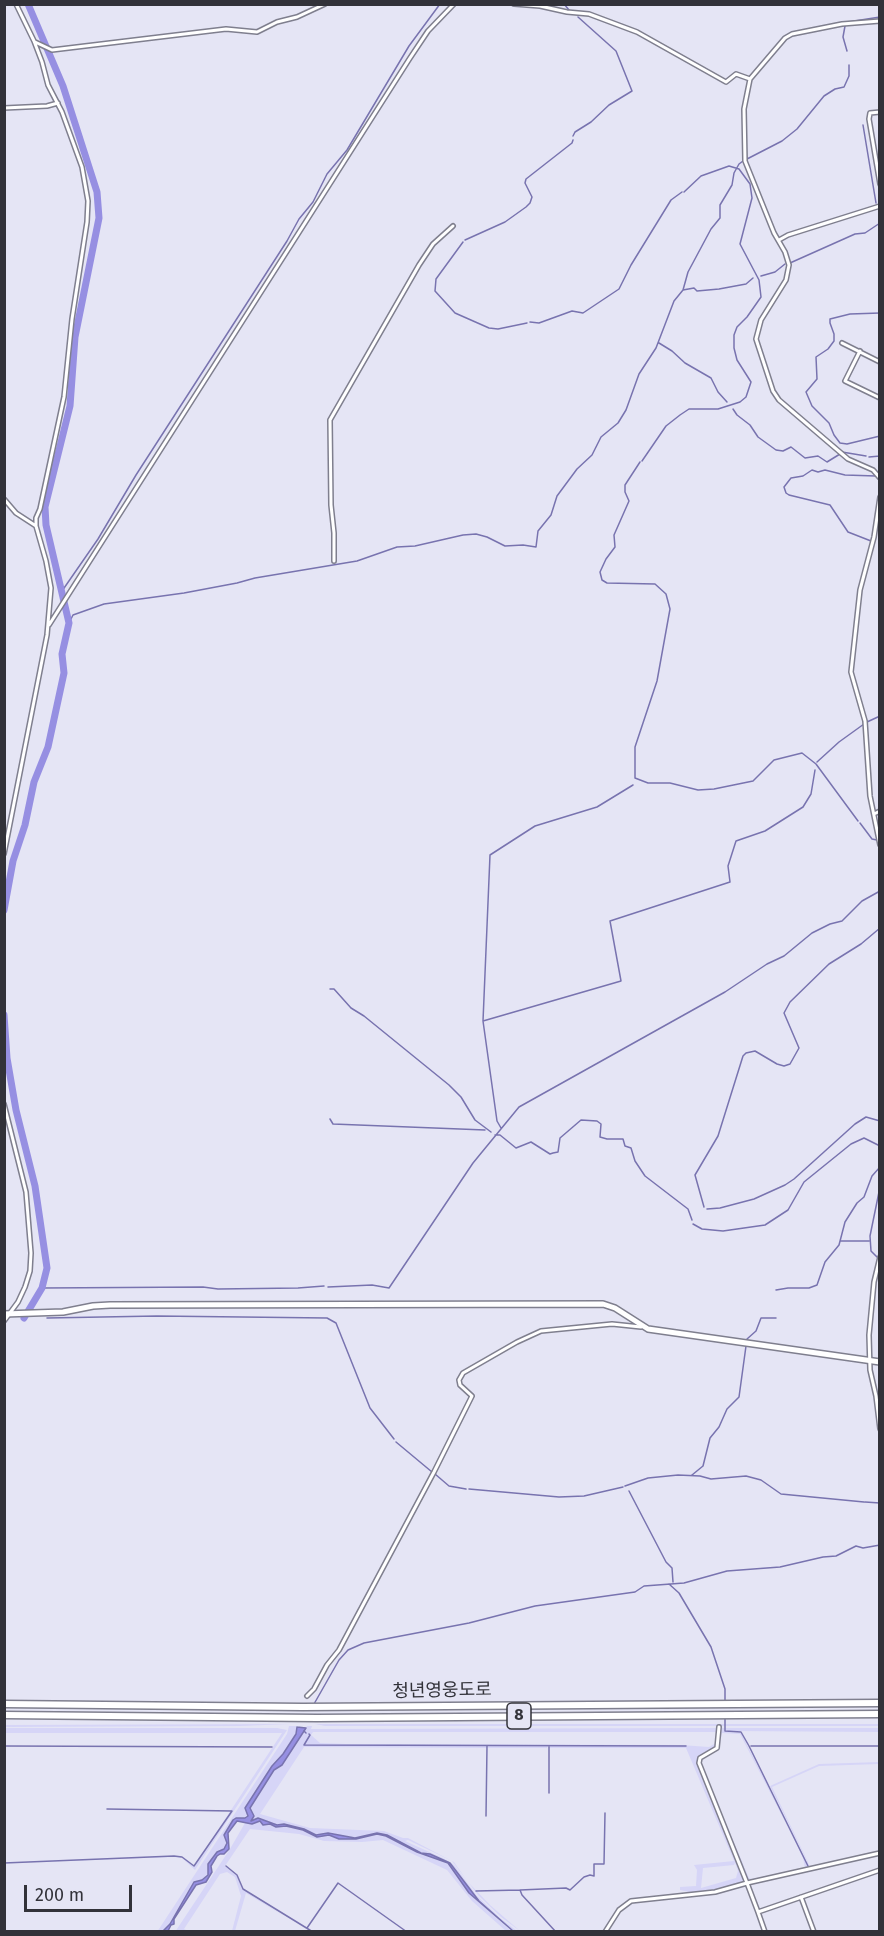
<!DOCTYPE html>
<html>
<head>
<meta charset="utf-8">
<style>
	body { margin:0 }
	#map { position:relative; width:884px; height:1936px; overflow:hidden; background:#e5e5f5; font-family:"Fira Sans",sans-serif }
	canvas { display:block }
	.frame { position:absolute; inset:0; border:6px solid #323239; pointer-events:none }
	.scale { position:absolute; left:24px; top:1885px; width:108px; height:27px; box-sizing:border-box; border:3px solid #323239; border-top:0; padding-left:8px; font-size:18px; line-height:21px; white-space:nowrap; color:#323239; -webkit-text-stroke:4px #e5e5f5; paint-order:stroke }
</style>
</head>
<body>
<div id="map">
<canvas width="884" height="1936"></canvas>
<div class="frame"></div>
<div class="scale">200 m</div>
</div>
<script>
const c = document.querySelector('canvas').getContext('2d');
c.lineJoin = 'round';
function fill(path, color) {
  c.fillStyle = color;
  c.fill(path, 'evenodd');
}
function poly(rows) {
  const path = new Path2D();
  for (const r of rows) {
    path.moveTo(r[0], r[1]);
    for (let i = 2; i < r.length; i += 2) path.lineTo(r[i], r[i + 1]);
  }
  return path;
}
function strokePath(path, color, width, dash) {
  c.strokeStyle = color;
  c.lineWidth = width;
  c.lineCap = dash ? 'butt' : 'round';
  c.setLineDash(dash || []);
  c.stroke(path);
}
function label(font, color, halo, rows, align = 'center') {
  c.font = font + ' "Fira Sans","Noto Sans KR",sans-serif';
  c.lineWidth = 4.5;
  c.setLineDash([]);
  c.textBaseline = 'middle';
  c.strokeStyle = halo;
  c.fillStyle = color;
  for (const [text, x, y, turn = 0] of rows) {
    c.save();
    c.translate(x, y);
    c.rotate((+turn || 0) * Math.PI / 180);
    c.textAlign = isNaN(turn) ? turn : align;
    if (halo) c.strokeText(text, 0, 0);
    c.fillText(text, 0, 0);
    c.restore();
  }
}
fill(poly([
	[290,1724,240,1726,4,1727,5,1725],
	[315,1724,879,1724,880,1726,325,1726],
	[289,1726,297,1726,296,1734,279,1760,272,1766,245,1808,248,1816,233,1820,224,1835,227,1843,224,1849,217,1852,209,1867,208,1875,202,1880,194,1882,170,1924,163,1931,157,1932,287,1734],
	[307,1726,312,1726,311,1729,719,1728,717,1745,699,1757,697,1762,744,1881,739,1884,717,1890,693,1893,680,1890,680,1887,696,1886,697,1870,694,1865,734,1861,686,1748,549,1748,548,1746,547,1748,488,1748,488,1745,487,1748,304,1747,260,1814,310,1828,384,1831,403,1838,408,1838,454,1862,468,1882,490,1905,520,1931,501,1917,478,1895,452,1861,408,1840,405,1841,445,1859,454,1865,477,1896,500,1918,517,1931,513,1931,479,1902,452,1865,444,1860,430,1854,421,1853,397,1841,417,1852,448,1863,469,1893,511,1931,506,1931,472,1901,447,1870,383,1840,362,1842,324,1841,299,1834,250,1829,225,1866,237,1876,242,1889,284,1916,246,1893,235,1931,232,1931,241,1896,235,1877,227,1872,220,1874,184,1929,188,1931,175,1932,230,1849,245,1823,260,1821,263,1825,270,1824,274,1827,286,1826,303,1830,317,1837,329,1835,339,1839,356,1839,364,1836,355,1838,328,1833,316,1835,304,1829,284,1824,277,1825,258,1818,251,1821,253,1814,250,1808,262,1789,274,1769,282,1765],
	[313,1732,716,1732,717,1736,716,1743,709,1747,681,1745,346,1744,320,1743,311,1735],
	[735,1863,738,1871,736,1878,701,1888,703,1868,734,1865],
	[5,1728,277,1728,287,1730,195,1870,182,1858,174,1857,4,1863,174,1856,182,1857,194,1866,282,1733,5,1733],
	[720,1728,724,1728,726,1732,741,1733,808,1866,807,1861,770,1786,819,1764,880,1762,879,1764,819,1766,772,1787,808,1862,809,1867,757,1879,747,1879,700,1764,701,1759,719,1746],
	[722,1733,740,1734,791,1833,803,1858,805,1868,752,1879,749,1878,701,1764,703,1758,719,1748],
	[725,1728,879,1728,880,1732,727,1731]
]), '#d6d5f7');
const water = poly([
	[297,1727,306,1728,282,1765,274,1770,250,1808,254,1816,251,1821,258,1818,277,1825,284,1824,304,1829,316,1835,328,1833,355,1838,377,1833,387,1835,421,1853,430,1854,450,1863,479,1901,513,1931,469,1893,448,1863,417,1852,386,1836,377,1834,356,1839,339,1839,329,1835,317,1837,303,1830,286,1826,276,1827,270,1824,263,1825,260,1821,252,1824,237,1821,228,1833,229,1849,224,1854,220,1854,217,1856,211,1866,212,1872,206,1882,196,1885,174,1919,174,1924,171,1925,168,1931,163,1931,170,1924,194,1882,202,1880,208,1875,208,1864,217,1852,224,1849,227,1843,224,1835,233,1820,236,1818,245,1818,248,1816,245,1808,272,1766,283,1754,296,1734,297,1727]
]);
fill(water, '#968fe2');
strokePath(water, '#7873af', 1.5);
strokePath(poly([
	[564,4,569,10],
	[848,22,880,17],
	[845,26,843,37,847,51],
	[863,125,876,203],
	[573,136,575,132,591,122,609,105,632,91,616,51,578,17],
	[747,159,782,141,797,129,824,96,835,89,844,87,849,76,849,65],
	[465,240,505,222,526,207,530,203,532,197,525,183,526,179,572,143,573,140],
	[463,242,436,279,435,291,455,313,489,328,498,329,527,323],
	[790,263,855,234,865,233,880,223],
	[761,276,775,272,785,264],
	[683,290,694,288,697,291,719,289,746,284,753,278],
	[880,313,850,314,830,319,830,323,834,334,834,341,828,349,816,357,817,379,806,392,812,406,829,423,834,435,840,443,847,444,880,436],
	[530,322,539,323,572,311,583,313,619,289,631,265,671,200,682,192],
	[659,343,672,351,685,363,711,378,718,392,727,402],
	[733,409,737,415,750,425,758,437,776,450,783,451,791,447,805,458,818,456,827,462,840,454],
	[842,452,866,456],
	[869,457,880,456],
	[642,461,666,426,680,415,689,409,718,409,740,402,746,397,751,382,737,360,734,348,734,335,737,327,747,317,761,297,759,280,740,244,752,198,750,184,739,169,729,166,701,176,684,192],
	[640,462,625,485,625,492,629,501,614,535,615,547,606,559,600,572,602,580,607,583,655,584,666,594,670,609,657,681,635,747,635,778,648,783,670,783,698,790,714,789,753,781,774,760,802,753,816,764,858,821],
	[871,541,848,532,830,505,789,495,786,493,784,487,791,478,803,476,812,470,818,472,825,470,845,475,876,476],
	[62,591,98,539,136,475,287,241,299,219,313,202,327,174,347,150,409,46,440,4],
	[69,623,73,615,104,604,184,593,237,583,255,578,357,561,397,547,415,546,463,535,476,534,487,537,505,546,523,545,536,547,538,531,551,515,557,496,577,469,592,455,601,437,618,423,626,410,639,374,656,348,674,301,683,290,688,272,711,229,720,218,720,205,732,185,734,173,739,164,743,161],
	[867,722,880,716],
	[817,762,839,742,864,724],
	[860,823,872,839,877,840],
	[330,989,334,989,351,1008,364,1016,449,1085,461,1097,475,1120,491,1132],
	[483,1021,621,981,610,921,730,882,728,866,736,841,765,831,803,807,811,794,815,770],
	[330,1119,333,1124,485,1130],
	[501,1128,497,1121,483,1021,490,855,535,826,597,807,633,785],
	[495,1135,500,1135,516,1148,531,1142,550,1154,553,1153,558,1152,560,1138,581,1120,597,1121,601,1124,600,1137,607,1139,623,1139,625,1146,631,1148,635,1161,645,1176,688,1209,692,1220],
	[704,1207,695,1175,718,1136,743,1056,746,1053,755,1051,777,1064,784,1066,790,1064,799,1048,784,1013,790,1002,829,964,861,944,880,928],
	[707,1209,720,1208,754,1199,785,1185,794,1179,855,1124,866,1117,880,1121],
	[693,1224,702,1229,723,1231,765,1225,788,1210,804,1182,851,1144,864,1138,880,1146],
	[841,1241,869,1241],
	[877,1257,871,1251,870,1236,880,1187],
	[328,1287,372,1285,389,1288,473,1163,519,1107,725,992,767,964,784,956,812,933,830,924,842,921,862,901,880,891],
	[42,1288,203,1287,218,1289,298,1288,324,1286],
	[776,1290,788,1288,809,1288,817,1285,825,1262,839,1245,845,1222,857,1203,864,1197,872,1176,880,1167],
	[47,1318,157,1316,327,1318,336,1323,370,1408,394,1439],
	[747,1339,756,1331,761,1318,776,1318],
	[396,1442,432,1472],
	[435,1474,449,1486,466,1489],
	[692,1475,703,1466,710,1438,719,1427,727,1409,739,1397,746,1346],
	[625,1486,648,1478,678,1475,700,1476,711,1479,746,1476,761,1480,781,1494,864,1502],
	[469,1489,559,1497,584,1496,623,1487],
	[629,1491,666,1562,672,1568,673,1582],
	[865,1502,880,1503],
	[669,1584,679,1593,711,1647,725,1689,725,1702],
	[314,1704,339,1660,348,1650,364,1643,469,1623,535,1606,635,1592,644,1586,684,1583,727,1571,780,1567,823,1557,836,1556,856,1546,863,1548,880,1545],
	[725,1718,725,1731,741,1732,749,1746,808,1866],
	[304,1731,306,1733],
	[309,1734,310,1735,304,1745,686,1746],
	[4,1746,272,1747],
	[751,1746,880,1746],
	[549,1793,549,1746],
	[486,1816,487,1746],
	[4,1863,174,1856,182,1857,194,1866,232,1811,107,1809],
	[226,1866,237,1875,243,1889,313,1932],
	[520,1890,566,1888,570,1890,584,1877,590,1875,594,1876,594,1864,604,1864,605,1813],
	[476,1891,520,1890,522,1895,556,1932],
	[307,1928,338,1883,407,1932]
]), '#7873af', 1.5);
strokePath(poly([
	[4,910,13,861,25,825,34,782,48,747,64,673,62,654,69,623,46,525,45,507,70,406,75,337,99,218,97,192,63,86,28,4],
	[4,1015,7,1058,16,1110,35,1186,47,1268,42,1288,24,1318]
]), '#968fe2', 7);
const street = poly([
	[514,4,540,6,567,12,589,14,637,32,726,82,736,74,750,79,785,38,792,34,842,24,880,21],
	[35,42,52,50,226,29,257,32,277,22,297,17,325,4],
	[750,79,744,109,745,161,774,233,785,252,789,265,786,280,761,320,756,339,773,391,779,400,848,459,873,470,880,478],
	[4,108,47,106,58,103],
	[880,112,870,113,869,119,880,184],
	[779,240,788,235,880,206],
	[842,343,880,362],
	[860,351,845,381,880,398],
	[880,497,874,537,860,590,851,672,865,721,870,796,880,845],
	[4,499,16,513,36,526],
	[334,561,334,533,331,505,330,420,419,265,433,244,453,226],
	[49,625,410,58,428,31,454,4],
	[874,814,880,811],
	[4,854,47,635,51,588,46,561,36,526,36,518,40,509,64,397,72,319,87,222,88,201,82,167,62,112,48,85,42,62,34,41,16,4],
	[4,1104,26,1192,31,1253,30,1271,25,1287,18,1302,4,1321],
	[880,1257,874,1282,869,1335,870,1370,876,1396,880,1429],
	[307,1696,314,1689,327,1665,339,1650,434,1472,472,1396,460,1385,459,1380,463,1373,517,1342,541,1331,612,1324,641,1327],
	[719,1727,717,1748,700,1758,699,1763,747,1883,880,1853],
	[801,1897,814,1932],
	[758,1912,765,1932],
	[605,1932,619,1910,631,1901,715,1892,747,1883,758,1912,880,1870]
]);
const primary = poly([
	[4,1314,63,1312,93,1306,110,1305,603,1304,615,1308,648,1329,880,1362]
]);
const highway = poly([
	[4,1704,303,1707,880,1703],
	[4,1715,317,1718,880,1714]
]);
strokePath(street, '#7f7f8e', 6);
strokePath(primary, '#7f7f8e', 8);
strokePath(highway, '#7f7f8e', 9);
strokePath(street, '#fff', 3);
strokePath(primary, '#fff', 5);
strokePath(highway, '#fff', 6);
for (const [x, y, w] of [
	[519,1716,24]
]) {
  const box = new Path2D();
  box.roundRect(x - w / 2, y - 13, w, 26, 4.5);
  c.fillStyle = '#e5e5f5';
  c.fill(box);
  strokePath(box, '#323239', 1.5);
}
label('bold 16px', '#323239', null, [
	["8",519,1716]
]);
label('18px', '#323239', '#e5e5f5', [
	["청년영웅도로",442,1691,-1]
]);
</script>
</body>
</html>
